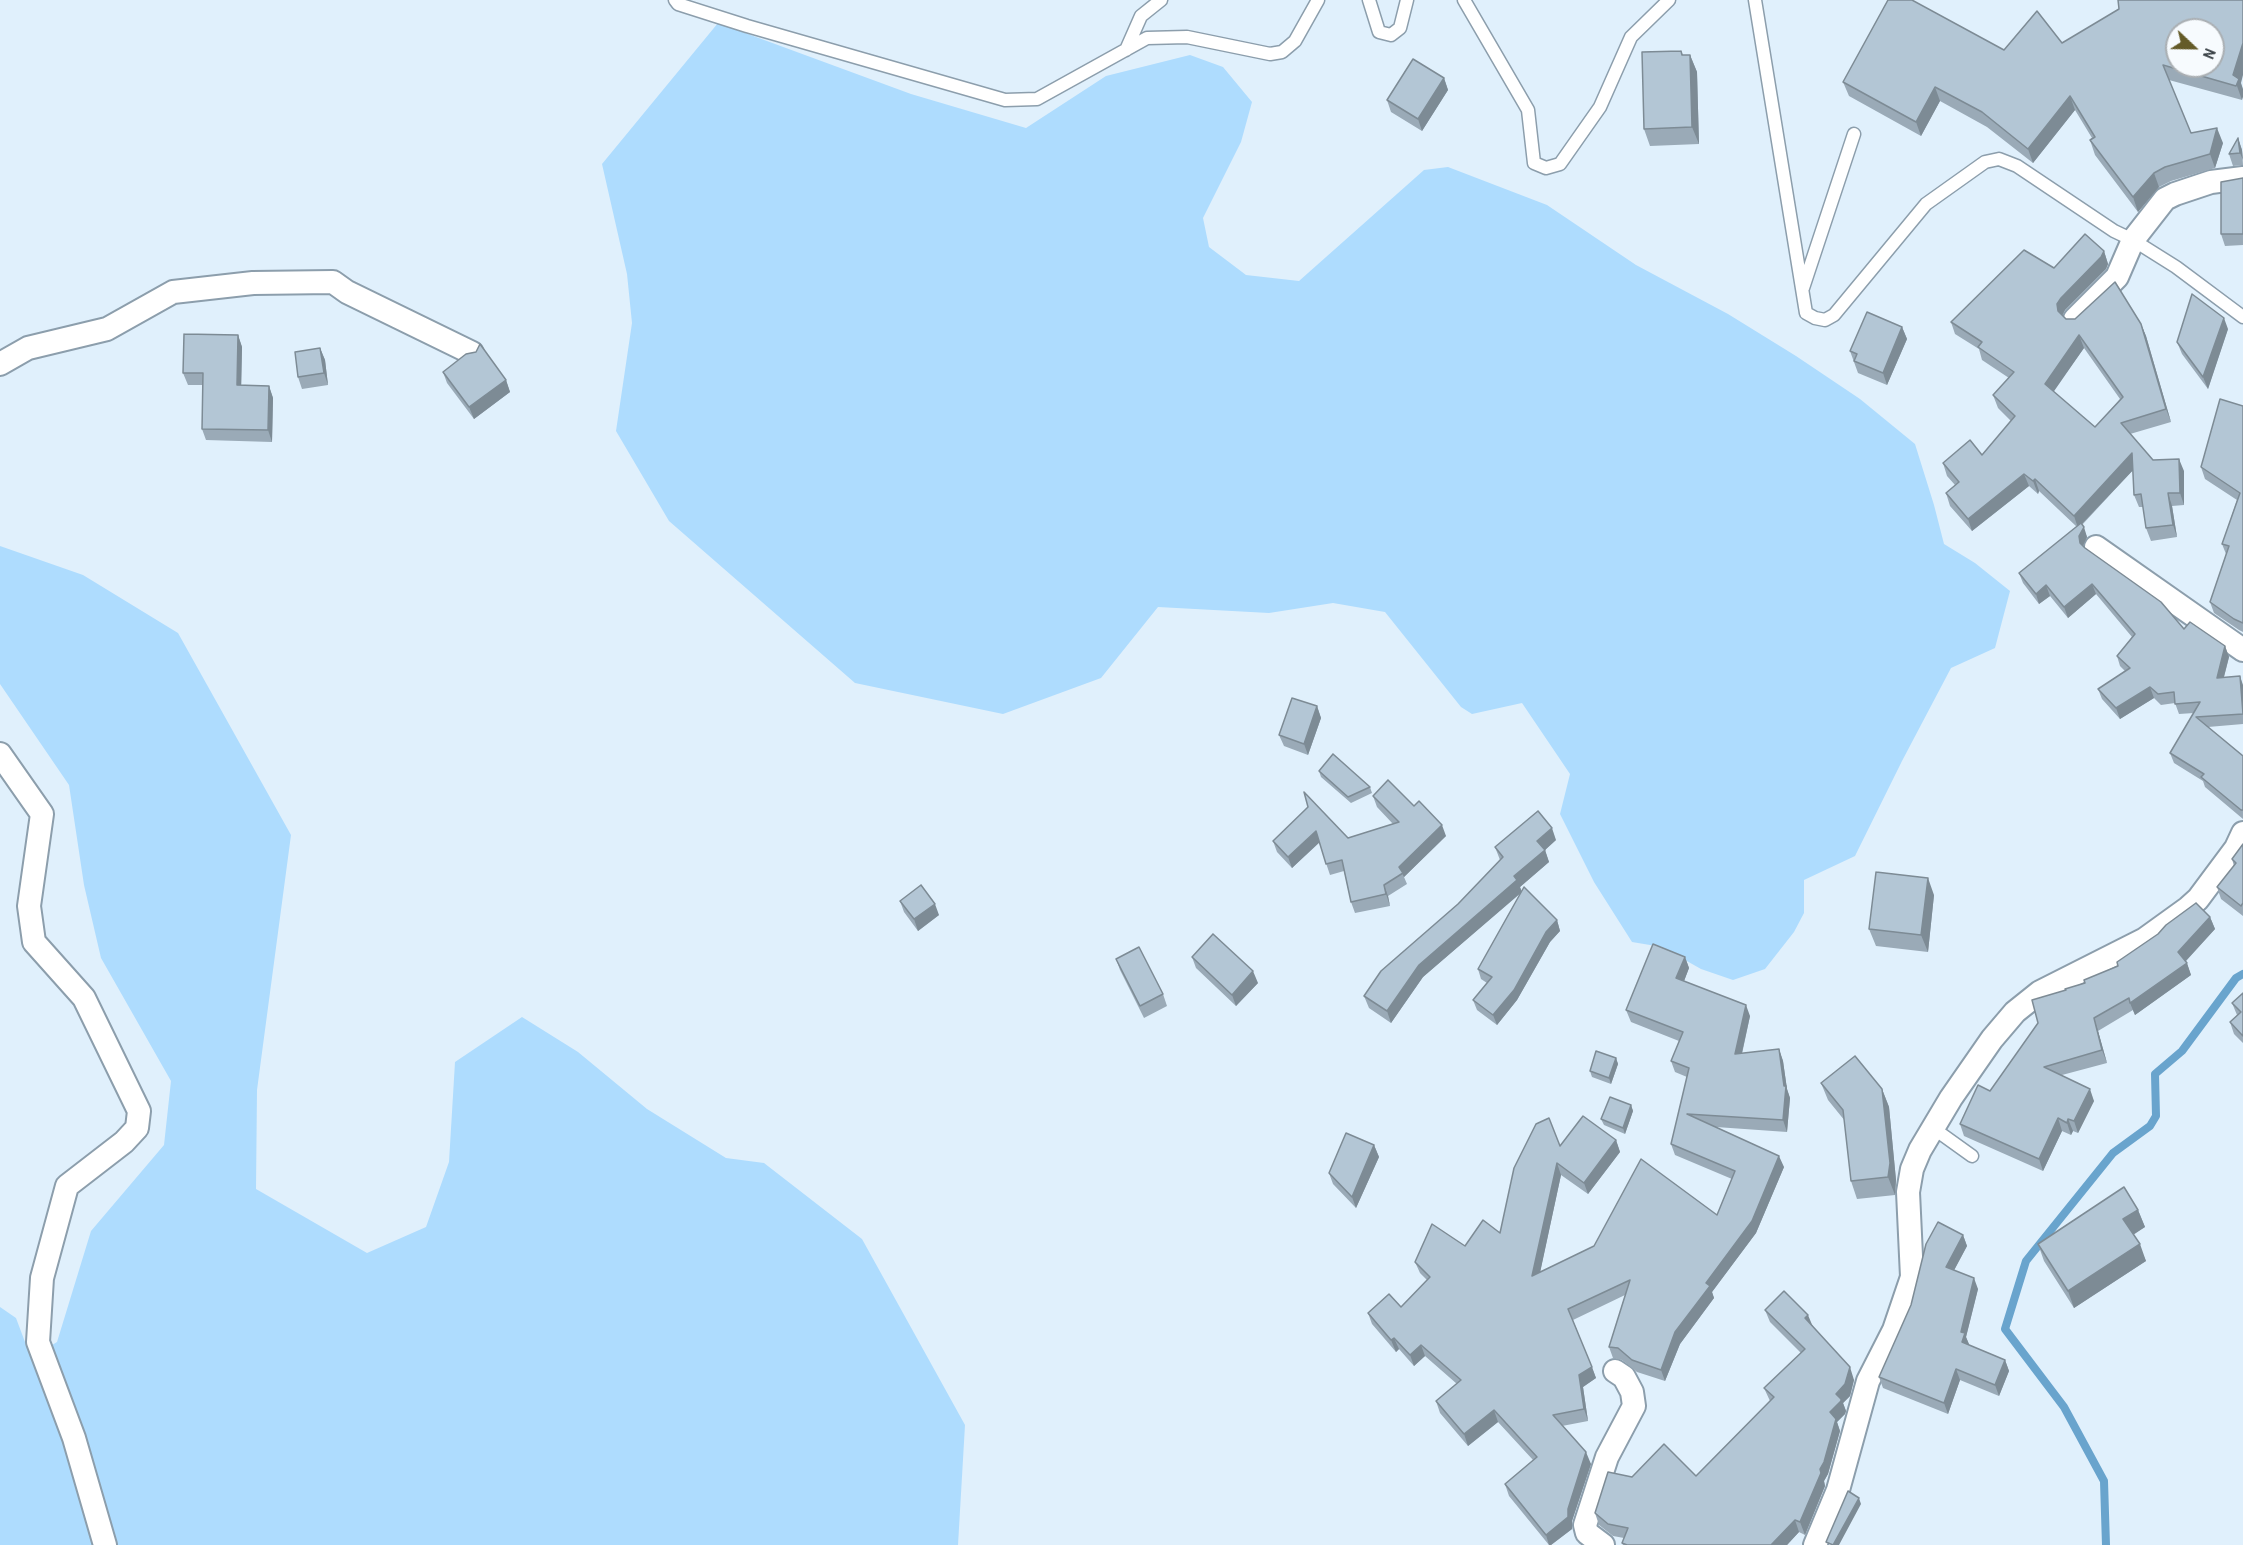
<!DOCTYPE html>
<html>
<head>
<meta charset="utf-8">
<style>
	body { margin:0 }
	#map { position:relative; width:2243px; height:1545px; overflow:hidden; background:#e0f0fc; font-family:"Archivo Narrow",sans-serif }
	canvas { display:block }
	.north { position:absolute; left:2165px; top:18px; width:60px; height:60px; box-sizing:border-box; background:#f7fbfe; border:2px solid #aaafb3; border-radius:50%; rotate:112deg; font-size:16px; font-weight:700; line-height:24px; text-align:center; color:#363e43 }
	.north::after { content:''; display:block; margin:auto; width:21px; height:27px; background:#645b28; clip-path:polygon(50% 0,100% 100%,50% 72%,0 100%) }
</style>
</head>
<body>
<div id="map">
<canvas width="2243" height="1545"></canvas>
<div class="north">N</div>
</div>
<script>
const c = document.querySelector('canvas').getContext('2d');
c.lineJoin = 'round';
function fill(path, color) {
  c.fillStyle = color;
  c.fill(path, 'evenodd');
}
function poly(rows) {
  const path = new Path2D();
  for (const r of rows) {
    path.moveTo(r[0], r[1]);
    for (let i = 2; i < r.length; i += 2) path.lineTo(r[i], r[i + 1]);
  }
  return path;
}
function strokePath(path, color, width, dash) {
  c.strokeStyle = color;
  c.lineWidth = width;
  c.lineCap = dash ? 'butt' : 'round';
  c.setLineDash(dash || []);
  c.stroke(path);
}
fill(poly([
	[718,23,911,94,1026,128,1106,76,1190,55,1223,67,1252,102,1241,142,1203,218,1209,247,1246,275,1299,281,1424,170,1448,167,1547,205,1636,265,1728,314,1796,356,1860,399,1915,444,1934,505,1944,544,1975,563,2010,591,1995,648,1951,668,1902,761,1855,856,1804,880,1804,913,1794,932,1765,969,1733,980,1701,969,1662,947,1632,942,1594,882,1560,814,1570,774,1522,703,1472,714,1461,707,1385,612,1333,603,1269,613,1158,607,1101,678,1003,714,855,683,669,521,616,431,632,323,627,274,602,164],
	[0,546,83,575,178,633,291,835,257,1090,256,1189,367,1253,426,1227,449,1162,455,1062,522,1017,578,1052,647,1109,726,1158,764,1163,862,1239,965,1425,958,1545,0,1545,0,1307,16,1318,31,1358,57,1342,91,1231,164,1145,171,1081,101,958,84,885,69,785,0,684]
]), '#aedcfe');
strokePath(poly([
	[2106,1545,2104,1481,2064,1407,2005,1329,2026,1261,2113,1153,2150,1126,2156,1116,2155,1074,2182,1051,2236,978,2243,974]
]), '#69a4cd', 8);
const lane = poly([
	[675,0,678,4,747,26,1005,100,1037,99,1147,38,1187,37,1270,54,1282,52,1295,41,1318,0],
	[1369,0,1379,32,1391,35,1400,28,1407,0],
	[1464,0,1528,110,1534,163,1546,168,1560,164,1600,107,1631,37,1669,0],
	[1755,0,1806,313,1815,318,1825,320,1834,315,1926,204,1985,162,1999,159,2017,166,2114,231,2133,240,2176,267,2243,317],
	[1126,50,1141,16,1161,0],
	[1803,288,1854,134],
	[1933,1128,1972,1156]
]);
const street = poly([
	[2075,319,2117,277,2133,240,2165,199,2175,194,2211,182,2243,178],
	[0,364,28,348,107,329,173,292,253,283,333,282,347,292,472,353],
	[2096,547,2243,650],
	[0,754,42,814,29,906,34,942,84,998,139,1111,137,1128,124,1142,67,1186,42,1278,38,1342,74,1438,105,1545],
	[1603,1545,1587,1533,1585,1525,1607,1457,1634,1406,1632,1392,1624,1377,1615,1371],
	[1815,1545,1838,1490,1868,1381,1894,1330,1912,1277,1908,1192,1912,1169,1920,1150,1951,1098,1992,1039,2015,1012,2040,992,2145,939,2188,908,2198,899,2236,848,2243,833]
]);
strokePath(lane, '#8c9eac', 15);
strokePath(street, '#8c9eac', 26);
strokePath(lane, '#fff', 12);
strokePath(street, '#fff', 22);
fill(poly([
	[2062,43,2241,83,2242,100,2169,80,2191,133,2223,143,2215,168,2171,181,2159,187,2138,212,2095,155,2090,140,2092,138,2075,110,2033,163,1987,127,1940,101,1921,136,1849,96,1843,82,2004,50],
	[1681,51,1683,55,1690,55,1697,72,1699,144,1650,146,1644,129],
	[1444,78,1448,90,1422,131,1391,112,1387,100],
	[2238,138,2242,150,2243,165,2233,166,2229,154],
	[2243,178,2243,245,2225,246,2221,234],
	[2104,251,2108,264,2106,269,2065,310,2062,315,2066,319,2141,324,2146,336,2171,422,2130,434,2153,460,2184,471,2184,505,2172,506,2177,537,2151,541,2146,528,2143,507,2139,507,2134,495,2133,470,2082,525,2087,537,2083,546,2184,629,2225,646,2229,657,2224,677,2243,685,2243,724,2208,727,2243,756,2243,819,2205,787,2203,781,2174,763,2170,753,2194,713,2179,714,2175,703,2161,705,2154,698,2120,719,2102,699,2098,689,2125,671,2120,666,2117,656,2132,637,2096,594,2068,618,2050,596,2039,604,2023,583,2019,573,2077,527,2039,491,2038,494,2029,486,1972,531,1950,506,1946,493,1955,485,1947,476,1943,463,1982,455,2011,421,1998,408,1993,395,2009,378,1982,360,1979,349,1955,334,1951,322,2054,268],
	[2084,348,2120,399,2095,427,2053,391],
	[1902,327,1907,339,1887,385,1858,373,1850,351],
	[2228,329,2208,389,2182,354,2177,342],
	[238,335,242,347,241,385,269,386,273,398,272,442,206,440,202,429,203,385,188,385,183,373],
	[320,348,325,360,328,385,302,389,298,377],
	[443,372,506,380,510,392,474,419,447,383],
	[2243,406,2243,632,2239,630,2214,613,2210,602,2226,554,2222,544,2237,500,2205,479,2201,467],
	[1317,706,1321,718,1308,755,1284,746,1279,735],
	[1319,771,1370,787,1372,793,1351,803,1321,777],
	[1373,796,1446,836,1404,877,1407,884,1388,896,1390,906,1355,913,1351,902,1344,871,1330,875,1319,842,1292,868,1277,852,1273,841,1348,838,1393,824,1377,807],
	[1556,840,1545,850,1549,862,1520,887,1521,891,1557,920,1560,931,1550,942,1517,1000,1497,1025,1477,1010,1473,1000,1487,983,1481,979,1478,969,1521,892,1423,977,1391,1023,1369,1008,1364,996,1458,904,1500,860,1495,847],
	[2243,844,2243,916,2221,899,2217,887,2234,866,2232,859],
	[1934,895,1928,952,1876,946,1869,929],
	[900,901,939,915,918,931,904,912],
	[2210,917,2215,929,2186,961,2191,975,2135,1015,2133,1010,2098,1031,2107,1063,2062,1075,2094,1101,2078,1133,2073,1131,2071,1135,2062,1131,2043,1171,1964,1136,1960,1124,1990,1091,2066,990,2085,983,2118,966],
	[1192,957,1258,983,1236,1006,1196,968],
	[1685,957,1689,968,1684,981,1750,1016,1742,1054,1779,1049,1783,1061,1787,1089,1790,1098,1787,1132,1716,1127,1784,1167,1756,1233,1712,1292,1714,1298,1680,1344,1665,1381,1637,1372,1622,1360,1613,1358,1609,1347,1625,1295,1573,1320,1596,1378,1583,1387,1588,1421,1562,1426,1591,1464,1572,1521,1572,1529,1551,1545,1549,1545,1509,1496,1505,1484,1533,1460,1498,1422,1468,1446,1440,1413,1436,1401,1457,1384,1425,1356,1414,1366,1399,1349,1396,1352,1372,1324,1368,1313,1401,1307,1427,1280,1420,1273,1415,1262,1465,1246,1500,1233,1560,1146,1616,1140,1620,1152,1588,1194,1561,1175,1540,1272,1717,1215,1732,1179,1675,1155,1671,1144,1687,1077,1675,1072,1671,1061,1679,1041,1631,1022,1626,1010],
	[1116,959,1163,994,1167,1006,1144,1018,1120,970],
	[2243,993,2243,1043,2234,1034,2230,1022,2237,1015,2232,1003],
	[1616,1058,1618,1064,1611,1084,1592,1077,1590,1071],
	[1821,1083,1882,1089,1889,1107,1896,1180,1895,1195,1857,1199,1851,1181,1845,1121,1828,1100],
	[1631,1105,1633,1111,1625,1134,1604,1125,1601,1119],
	[1374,1145,1379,1157,1356,1208,1333,1184,1329,1173],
	[2138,1210,2145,1227,2133,1234,2146,1261,2074,1308,2044,1261,2038,1244],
	[1963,1235,1967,1246,1954,1270,1978,1289,1966,1337,1969,1345,2005,1360,2009,1371,1999,1396,1960,1380,1948,1414,1883,1388,1879,1377],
	[1765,1310,1812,1325,1854,1380,1850,1396,1843,1403,1846,1411,1845,1414,1837,1422,1840,1431,1828,1474,1824,1481,1825,1486,1805,1535,1799,1532,1787,1545,1623,1545,1622,1543,1624,1538,1613,1536,1599,1525,1595,1513,1632,1477,1696,1476,1770,1401,1764,1388,1801,1353,1770,1322]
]), '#9aaab7');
fill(poly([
	[2243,43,2243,75,2241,83,2243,89,2243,97,2242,100,2233,75],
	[1690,55,1697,72,1699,144,1692,127],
	[1444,78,1448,90,1422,131,1418,119],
	[1935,87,1940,101,1921,136,1916,122],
	[2070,96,2075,110,2033,163,2028,149],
	[2217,128,2223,143,2215,168,2210,154],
	[2238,138,2242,150,2243,160,2240,153],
	[2154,173,2159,187,2138,212,2133,197],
	[2104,251,2108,264,2106,269,2065,310,2062,316,2058,311,2057,304,2061,298],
	[2224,318,2228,329,2208,389,2203,377],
	[2141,324,2146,336,2171,422,2166,409],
	[1902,327,1907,339,1887,385,1883,373],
	[238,335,242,347,241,397,237,385],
	[2079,335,2084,348,2050,397,2045,384],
	[320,348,325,360,328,385,324,373],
	[506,380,510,392,474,419,469,407],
	[269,386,273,398,272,442,268,430],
	[2132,453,2137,466,2078,528,2074,516],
	[2179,459,2184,471,2184,505,2180,493],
	[2024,474,2029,486,1972,531,1968,519],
	[2035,479,2039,491,2038,494,2033,481],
	[2168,493,2172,506,2177,537,2173,525],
	[2084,527,2087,537,2083,546,2080,543,2079,536],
	[2092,584,2096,594,2068,618,2064,607],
	[2046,585,2050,596,2039,604,2036,594],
	[2225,646,2229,657,2221,688,2217,678],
	[2240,676,2243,685,2243,714],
	[2150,687,2154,698,2120,719,2116,708],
	[1317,706,1321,718,1308,755,1304,744],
	[1442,825,1446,836,1404,877,1399,867],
	[1552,828,1556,840,1545,850,1549,862,1520,887,1522,892,1423,977,1391,1023,1387,1011,1419,965,1537,841],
	[1316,831,1320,842,1292,868,1288,857],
	[1928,878,1934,895,1928,952,1921,935],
	[1384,885,1388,896,1390,906,1386,894],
	[935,904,939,915,918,931,914,919],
	[2210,917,2215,929,2183,964,2178,952],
	[1557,920,1560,931,1550,942,1517,1000,1497,1025,1493,1015,1546,932],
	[1685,957,1689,968,1681,989,1676,978],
	[2187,963,2191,975,2135,1015,2130,1003],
	[1253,971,1258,983,1236,1006,1232,995],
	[1746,1005,1750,1016,1739,1066,1735,1054],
	[2094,1018,2098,1031,2107,1063,2102,1050],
	[1779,1049,1783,1061,1787,1089,1790,1098,1787,1132,1783,1120,1784,1086],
	[1616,1058,1618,1064,1611,1084,1609,1078],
	[1882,1089,1889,1107,1896,1180,1895,1195,1888,1177],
	[2090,1089,2094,1101,2078,1133,2074,1121],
	[1631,1105,1633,1111,1625,1134,1623,1128],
	[2058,1118,2062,1131,2043,1171,2039,1159],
	[2068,1119,2073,1131,2071,1135,2067,1123],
	[1616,1140,1620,1152,1588,1194,1584,1183],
	[1374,1145,1379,1157,1356,1208,1352,1197],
	[1779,1156,1784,1167,1756,1233,1712,1292,1714,1298,1680,1344,1665,1381,1661,1370,1675,1332,1706,1283],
	[1557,1163,1561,1175,1537,1287,1532,1276],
	[2138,1210,2145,1227,2130,1237,2123,1219],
	[1963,1235,1967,1246,1950,1278,1946,1267],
	[2140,1244,2146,1261,2074,1308,2068,1291],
	[1974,1278,1978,1289,1966,1337,1969,1344,1966,1353,1962,1342,1961,1332],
	[1808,1315,1813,1327,1805,1318],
	[1394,1338,1399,1349,1396,1352,1391,1340],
	[1421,1345,1425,1356,1414,1366,1410,1355],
	[2005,1360,2009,1371,1999,1396,1995,1385],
	[1592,1367,1596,1378,1583,1387,1588,1421,1584,1409,1579,1375],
	[1850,1367,1854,1380,1850,1396,1843,1403,1846,1411,1845,1414,1837,1422,1840,1431,1828,1474,1824,1481,1825,1486,1805,1535,1800,1522,1820,1469,1830,1412,1836,1394],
	[1956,1369,1960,1380,1948,1414,1944,1403],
	[1494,1410,1498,1422,1468,1446,1464,1434],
	[1586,1452,1591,1464,1572,1521,1572,1529,1551,1545,1549,1545,1546,1535,1568,1509],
	[1859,1498,1861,1504,1839,1545,1833,1545],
	[1795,1520,1799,1532,1787,1545,1771,1545]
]), '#7d8b95');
const building = poly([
	[1888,0,1912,0,2004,50,2037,11,2062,43,2119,9,2118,0,2243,0,2243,43,2233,75,2239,79,2236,86,2163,65,2191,133,2217,128,2210,154,2165,167,2154,173,2133,197,2090,140,2095,137,2070,96,2028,149,1982,112,1935,87,1916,122,1843,82,1888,0],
	[2177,30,2213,30,2213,66,2177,66,2177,30],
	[1681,51,1682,55,1690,55,1692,127,1644,129,1642,52,1681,51],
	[1413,59,1444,78,1418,119,1387,100,1413,59],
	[2238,138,2240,153,2229,154,2238,138],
	[2243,178,2243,234,2221,234,2221,182,2243,178],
	[2085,234,2104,251,2101,257,2061,298,2057,304,2058,311,2066,319,2075,319,2115,282,2141,324,2166,409,2121,423,2153,460,2179,459,2180,493,2168,493,2173,525,2146,528,2141,494,2134,495,2132,453,2074,516,2035,479,2033,481,2024,474,1968,519,1946,493,1959,482,1943,463,1970,440,1982,455,2015,416,1993,395,2014,372,1978,347,1982,342,1951,322,2024,250,2054,268,2085,234],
	[2079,335,2123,397,2095,427,2045,384,2079,335],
	[2192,294,2224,318,2203,377,2177,342,2192,294],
	[1867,312,1902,327,1883,373,1854,361,1857,354,1850,351,1867,312],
	[184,334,238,335,237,385,269,386,268,430,202,429,203,373,183,373,184,334],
	[480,344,506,380,469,407,443,372,466,354,476,352,480,344],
	[320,348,324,373,298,377,295,352,320,348],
	[2220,399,2243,406,2243,623,2234,619,2210,602,2229,546,2222,544,2240,493,2201,467,2220,399],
	[2081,523,2084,527,2079,536,2080,543,2085,548,2161,602,2184,629,2190,622,2225,646,2217,678,2240,676,2243,714,2196,717,2243,756,2243,810,2241,810,2201,777,2204,774,2170,753,2200,702,2175,704,2174,692,2158,694,2150,687,2116,708,2098,689,2130,668,2117,656,2135,634,2092,584,2064,607,2046,585,2036,594,2019,573,2081,523],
	[1292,698,1317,706,1304,744,1279,735,1292,698],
	[1333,754,1370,787,1348,797,1319,771,1333,754],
	[1388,780,1414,806,1419,801,1442,825,1399,867,1403,873,1384,885,1386,894,1351,902,1342,860,1326,864,1316,831,1288,857,1273,841,1308,807,1304,792,1348,838,1399,822,1373,796,1388,780],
	[1538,811,1552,828,1537,841,1545,850,1514,876,1517,880,1419,965,1387,1011,1364,996,1381,971,1458,904,1503,857,1495,847,1538,811],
	[2243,844,2243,903,2241,906,2217,887,2236,863,2232,859,2243,844],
	[1876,872,1928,878,1921,935,1869,929,1876,872],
	[921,885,935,904,914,919,900,901,921,885],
	[1524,887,1557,920,1546,932,1514,990,1493,1015,1473,1000,1492,977,1478,969,1524,887],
	[2196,903,2210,917,2178,952,2187,963,2130,1003,2129,998,2094,1018,2102,1050,2044,1067,2090,1089,2074,1121,2068,1119,2067,1123,2058,1118,2039,1159,1960,1124,1978,1085,1990,1091,2038,1023,2032,1000,2066,990,2065,989,2085,983,2084,980,2118,966,2117,962,2158,934,2166,925,2196,903],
	[1213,934,1253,971,1232,995,1192,957,1213,934],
	[1653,944,1685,957,1676,978,1746,1005,1735,1054,1779,1049,1784,1086,1786,1086,1783,1120,1687,1114,1779,1156,1752,1221,1706,1283,1710,1286,1675,1332,1661,1370,1632,1360,1618,1348,1609,1347,1630,1280,1568,1309,1592,1367,1579,1375,1584,1409,1553,1415,1586,1452,1568,1509,1568,1517,1546,1535,1505,1484,1537,1457,1494,1410,1464,1434,1436,1401,1461,1380,1421,1345,1410,1355,1394,1338,1391,1340,1368,1313,1389,1294,1401,1307,1430,1277,1415,1262,1432,1224,1465,1246,1483,1220,1500,1233,1514,1168,1536,1124,1549,1118,1560,1146,1583,1116,1616,1140,1584,1183,1557,1163,1532,1276,1594,1246,1641,1159,1717,1215,1735,1171,1671,1144,1689,1068,1671,1061,1683,1032,1626,1010,1653,944],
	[1139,947,1163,994,1140,1006,1116,959,1139,947],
	[2243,993,2243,1036,2230,1022,2241,1012,2232,1003,2243,993],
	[1596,1051,1616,1058,1609,1078,1590,1071,1596,1051],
	[1855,1056,1882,1089,1890,1163,1888,1177,1851,1181,1843,1110,1821,1083,1855,1056],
	[1610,1097,1631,1105,1623,1128,1601,1119,1610,1097],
	[1346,1133,1374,1145,1352,1197,1329,1173,1346,1133],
	[2124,1187,2138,1210,2123,1219,2140,1244,2068,1291,2038,1244,2124,1187],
	[1938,1222,1963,1235,1946,1267,1974,1278,1961,1332,1965,1333,1962,1342,2005,1360,1995,1385,1956,1369,1944,1403,1879,1377,1911,1305,1926,1244,1938,1222],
	[1784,1291,1808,1315,1805,1318,1850,1367,1845,1384,1836,1394,1841,1399,1841,1401,1830,1412,1836,1419,1824,1462,1820,1469,1821,1473,1800,1522,1795,1520,1771,1545,1627,1545,1622,1543,1628,1528,1608,1524,1595,1513,1608,1472,1632,1477,1664,1444,1696,1476,1774,1397,1764,1388,1805,1349,1765,1310,1784,1291],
	[1848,1491,1859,1498,1833,1545,1826,1542,1848,1491]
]);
fill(building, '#b3c6d5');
strokePath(building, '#7d8b95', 1.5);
</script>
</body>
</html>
